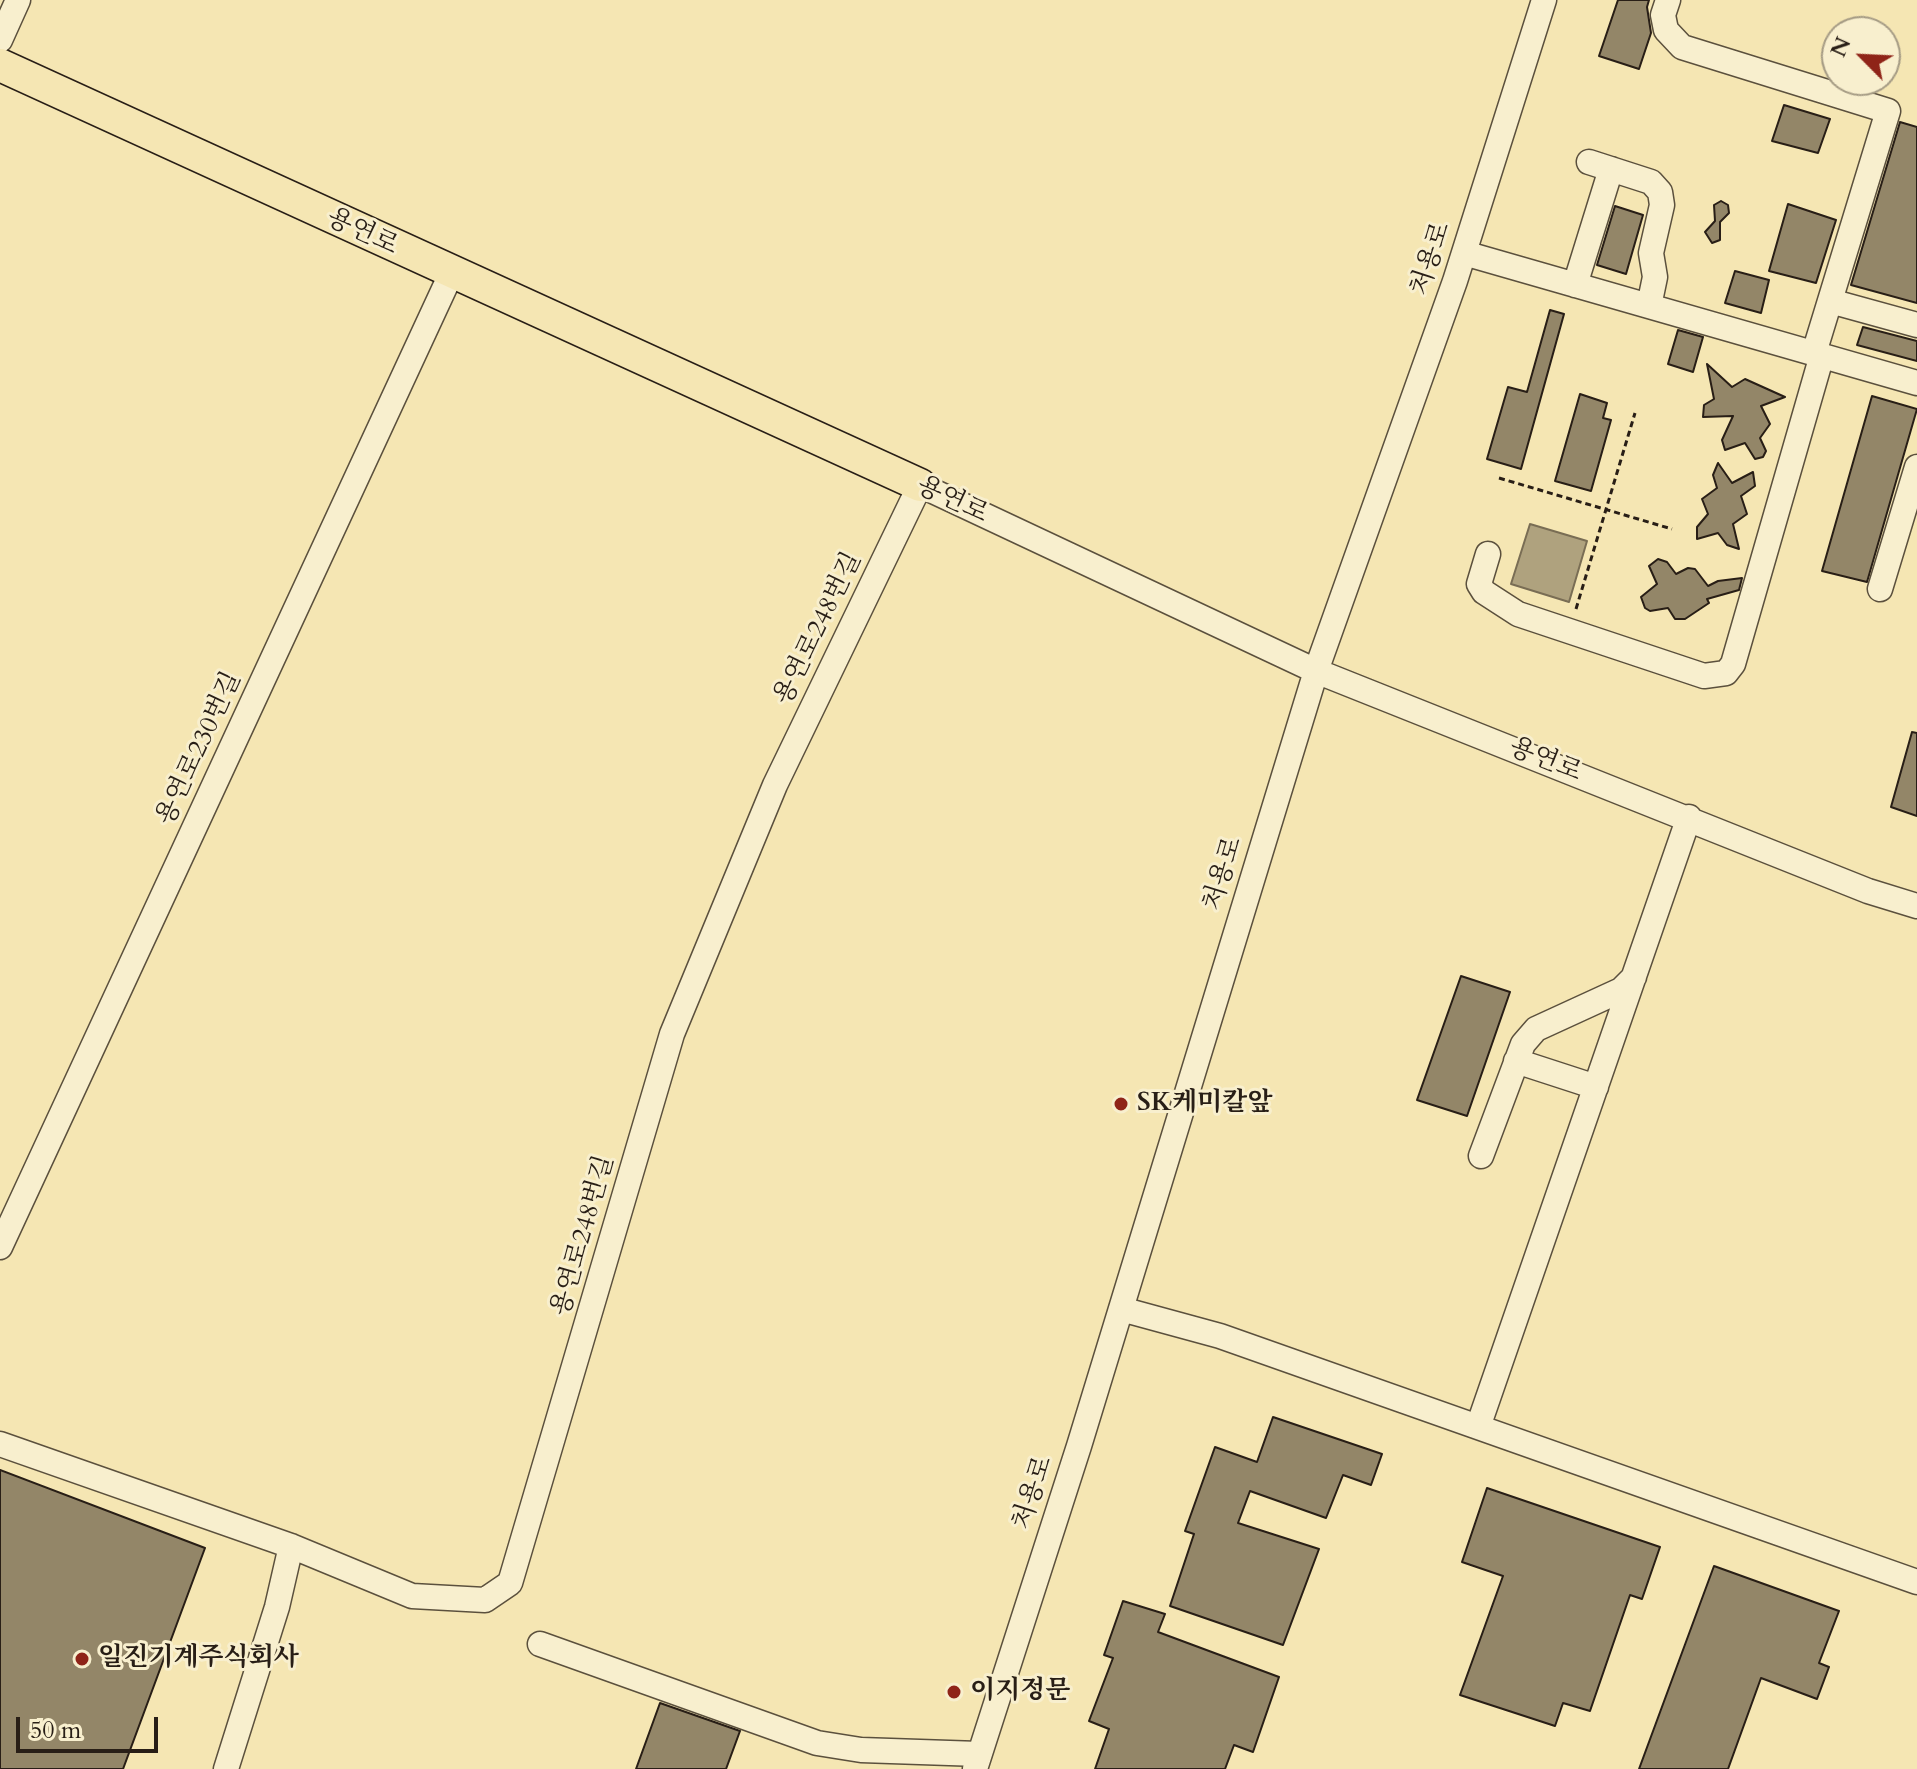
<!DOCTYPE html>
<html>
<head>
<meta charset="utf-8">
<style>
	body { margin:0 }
	#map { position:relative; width:1917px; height:1769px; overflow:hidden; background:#f5e6b3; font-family:Cardo,serif }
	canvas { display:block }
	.north { position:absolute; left:1821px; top:16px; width:80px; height:80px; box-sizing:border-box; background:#f8efce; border:2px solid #a59b84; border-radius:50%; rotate:294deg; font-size:22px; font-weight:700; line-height:32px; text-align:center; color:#281e16 }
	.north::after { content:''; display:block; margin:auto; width:28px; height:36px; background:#8f2418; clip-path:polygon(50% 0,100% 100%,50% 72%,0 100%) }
	.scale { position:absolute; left:16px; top:1717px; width:142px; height:36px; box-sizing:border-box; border:4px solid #281e16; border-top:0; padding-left:10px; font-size:24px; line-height:28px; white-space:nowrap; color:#281e16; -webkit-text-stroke:6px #f8efce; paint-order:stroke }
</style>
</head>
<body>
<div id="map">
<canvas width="1917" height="1769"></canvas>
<div class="north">N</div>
<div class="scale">50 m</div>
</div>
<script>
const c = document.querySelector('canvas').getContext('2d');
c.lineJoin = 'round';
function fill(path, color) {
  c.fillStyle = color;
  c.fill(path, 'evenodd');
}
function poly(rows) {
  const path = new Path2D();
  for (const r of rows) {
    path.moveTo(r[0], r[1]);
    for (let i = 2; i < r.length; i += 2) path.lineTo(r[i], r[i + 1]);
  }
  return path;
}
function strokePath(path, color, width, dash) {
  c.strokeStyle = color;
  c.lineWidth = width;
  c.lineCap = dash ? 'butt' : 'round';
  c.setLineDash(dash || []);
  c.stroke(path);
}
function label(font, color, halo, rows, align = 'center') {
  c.font = font + ' Cardo,"Noto Serif KR",serif';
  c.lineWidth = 6;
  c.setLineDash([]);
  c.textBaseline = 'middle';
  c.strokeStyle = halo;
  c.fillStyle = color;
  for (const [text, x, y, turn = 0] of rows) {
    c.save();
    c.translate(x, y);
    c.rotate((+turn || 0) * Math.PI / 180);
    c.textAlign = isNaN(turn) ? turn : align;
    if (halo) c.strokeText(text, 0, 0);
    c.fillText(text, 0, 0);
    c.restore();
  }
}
const water = poly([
	[1530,524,1587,541,1569,602,1511,584,1530,524]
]);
fill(water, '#afa27e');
strokePath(water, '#796d54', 2);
const building = poly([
	[1618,0,1649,0,1647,7,1651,33,1639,69,1599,56,1618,0],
	[1784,105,1830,119,1818,153,1772,141,1784,105],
	[1900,122,1917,127,1917,303,1851,285,1900,122],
	[1721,201,1728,205,1729,213,1720,222,1720,240,1712,243,1705,232,1715,221,1714,205,1721,201],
	[1788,204,1836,220,1816,283,1769,271,1788,204],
	[1615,206,1643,215,1626,274,1597,265,1615,206],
	[1735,271,1769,280,1761,313,1725,303,1735,271],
	[1550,310,1564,314,1521,469,1487,459,1508,387,1527,392,1550,310],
	[1863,327,1917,341,1917,361,1857,345,1863,327],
	[1678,330,1703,337,1693,372,1668,364,1678,330],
	[1707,364,1732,387,1745,379,1785,397,1761,406,1770,424,1760,438,1766,451,1763,457,1755,459,1745,443,1725,450,1722,440,1733,416,1703,417,1704,405,1714,399,1707,364],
	[1580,394,1607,403,1603,418,1611,420,1591,491,1555,481,1580,394],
	[1872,396,1917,409,1867,582,1822,571,1872,396],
	[1718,463,1732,483,1753,472,1755,486,1741,496,1747,514,1733,524,1739,549,1727,545,1718,533,1697,539,1697,527,1708,514,1702,499,1717,488,1713,475,1718,463],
	[1658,559,1667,562,1676,574,1688,568,1695,569,1708,586,1718,581,1742,578,1739,590,1707,599,1709,603,1685,619,1675,619,1668,608,1650,611,1645,608,1641,597,1657,584,1649,566,1658,559],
	[1912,732,1917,733,1917,816,1891,807,1912,732],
	[1461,976,1510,992,1467,1116,1417,1100,1461,976],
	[1273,1417,1382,1454,1371,1485,1343,1475,1326,1518,1250,1491,1238,1523,1319,1549,1283,1645,1170,1606,1194,1534,1185,1531,1215,1447,1257,1462,1273,1417],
	[0,1470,205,1548,123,1769,0,1769,0,1470],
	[1487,1488,1660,1547,1642,1599,1630,1595,1590,1711,1563,1703,1555,1726,1460,1695,1503,1576,1462,1562,1487,1488],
	[1714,1566,1839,1611,1819,1663,1829,1667,1817,1699,1761,1678,1728,1769,1639,1769,1714,1566],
	[1123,1601,1165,1614,1158,1632,1279,1677,1253,1752,1234,1745,1225,1769,1095,1769,1109,1729,1089,1721,1113,1658,1104,1655,1123,1601],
	[660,1703,740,1731,726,1769,636,1769,660,1703]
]);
fill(building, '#938668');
strokePath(building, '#281e16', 2);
const minor = poly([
	[1668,0,1663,15,1666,30,1682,47,1888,111,1814,353],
	[0,40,18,0],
	[1589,162,1651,182,1660,192,1662,205,1651,253,1655,277,1649,306],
	[1464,253,1917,383],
	[1575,285,1611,169],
	[1830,301,1917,325],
	[1488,554,1479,584,1484,592,1518,614,1704,676,1726,673,1733,664,1822,355],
	[1880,589,1917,467],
	[1516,1061,1596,1087],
	[1481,1156,1523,1044,1536,1029,1621,990,1634,977],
	[0,1247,451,274],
	[1121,1309,1220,1336,1917,1582],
	[1478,1427,1689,817],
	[0,1444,291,1546,412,1596,485,1600,510,1583,672,1034,775,785,920,485,1316,671,1868,891,1917,906],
	[540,1644,817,1743,861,1750,979,1754],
	[226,1769,277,1607,291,1546],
	[975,1769,1079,1446,1316,671,1455,281,1544,0]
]);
const major = poly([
	[0,65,920,485]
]);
strokePath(minor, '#5b503d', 27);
strokePath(major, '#281e16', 35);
strokePath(poly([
	[1499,478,1672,529],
	[1576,609,1635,413]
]), '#281e16', 3, [6, 4]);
strokePath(minor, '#f8efce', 24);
strokePath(major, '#f5e6b3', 32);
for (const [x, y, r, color] of [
	[1121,1104,8,"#8f2418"],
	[82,1659,8,"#8f2418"],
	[954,1692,8,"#8f2418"]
]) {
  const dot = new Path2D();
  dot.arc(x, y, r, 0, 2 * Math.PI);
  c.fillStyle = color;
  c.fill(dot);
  strokePath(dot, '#f8efce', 3);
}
label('26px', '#281e16', '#f8efce', [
	["용연로",362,233,25],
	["처용로",1432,259,-72],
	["용연로",952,501,25],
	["용연로248번길",819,629,-64],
	["용연로230번길",200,749,-65],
	["용연로",1545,761,22],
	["처용로",1224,874,-73],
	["용연로248번길",584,1236,-74],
	["처용로",1034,1493,-72]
]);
label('bold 26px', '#281e16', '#f8efce', [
	["SK케미칼앞",1137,1104],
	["일진기계주식회사",98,1659],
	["이지정문",970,1692]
], 'left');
</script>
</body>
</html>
